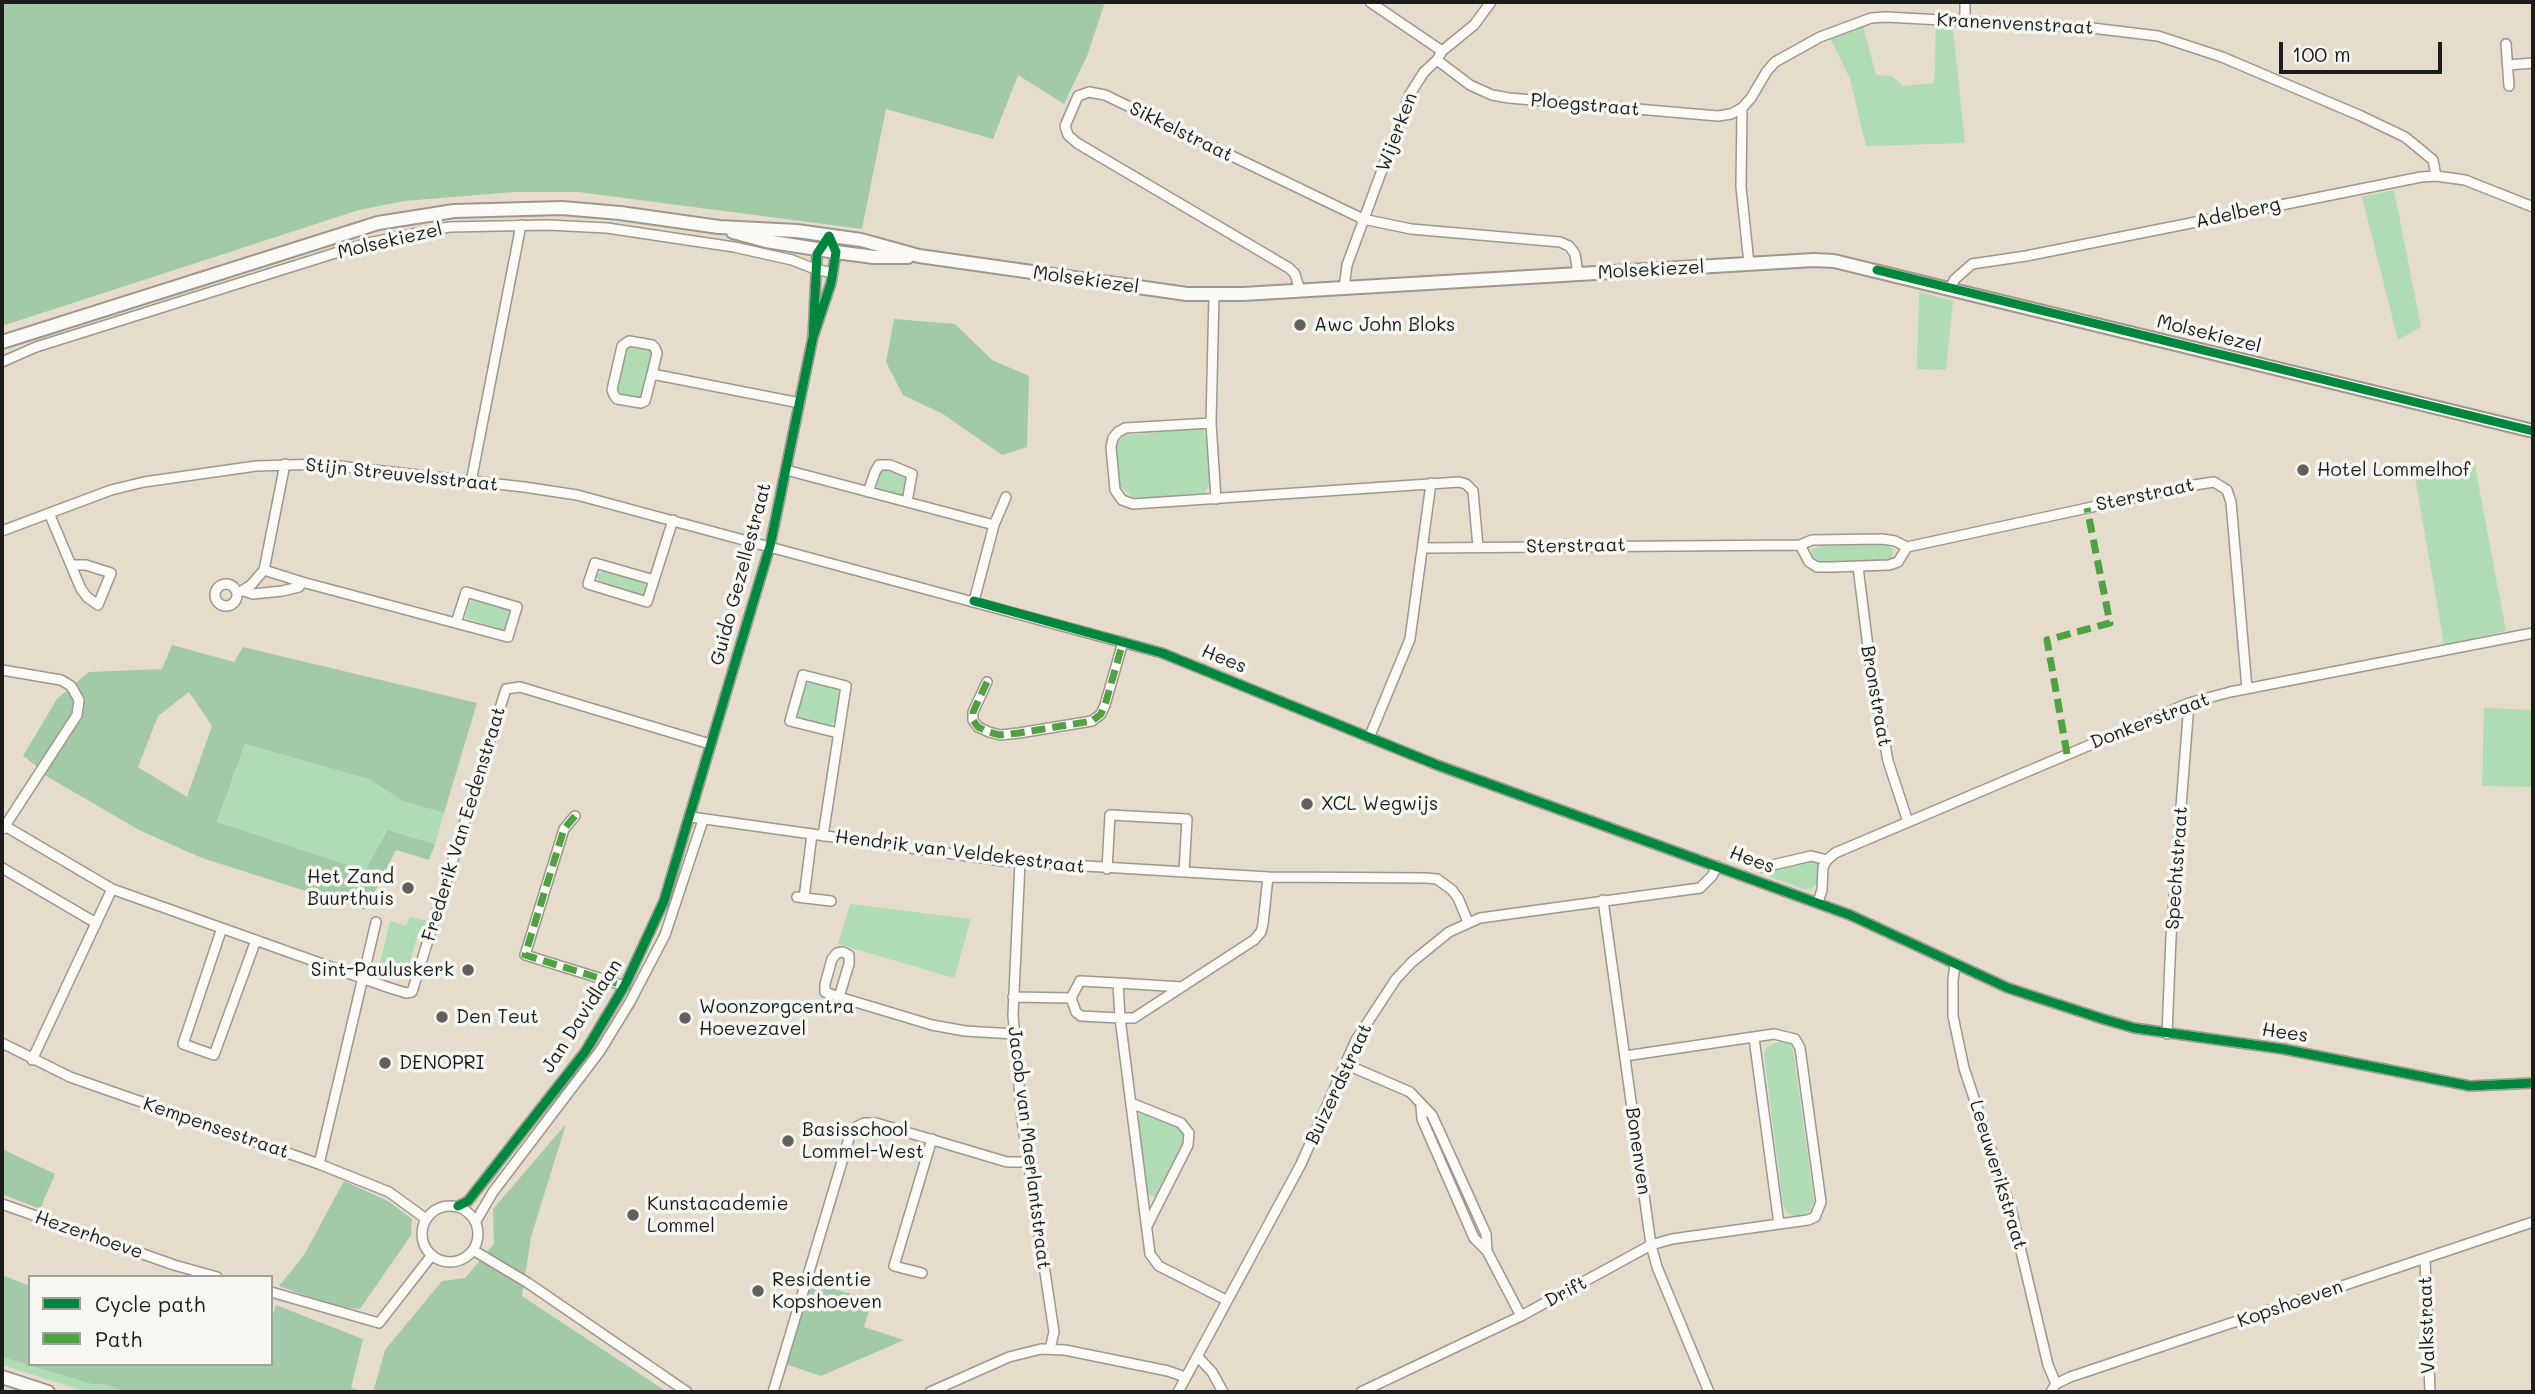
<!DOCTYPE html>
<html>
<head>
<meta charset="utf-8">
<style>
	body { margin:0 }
	#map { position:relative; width:2535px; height:1394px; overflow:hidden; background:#e6dccc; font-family:Mali,sans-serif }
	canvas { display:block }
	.frame { position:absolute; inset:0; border:4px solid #1c1c1c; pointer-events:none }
	.legend { position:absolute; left:28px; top:1275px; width:245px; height:91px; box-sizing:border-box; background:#f6f6f2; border:2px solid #9f9f9c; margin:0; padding:9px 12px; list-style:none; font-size:21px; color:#1c1c1c }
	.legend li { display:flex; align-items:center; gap:14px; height:35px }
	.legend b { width:35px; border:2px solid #9f9f9c }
	.scale { position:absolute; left:2279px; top:42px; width:163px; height:32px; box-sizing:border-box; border:4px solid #1c1c1c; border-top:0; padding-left:9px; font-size:21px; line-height:24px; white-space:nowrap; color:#1c1c1c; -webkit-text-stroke:5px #f6f6f2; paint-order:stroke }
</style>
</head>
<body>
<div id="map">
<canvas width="2535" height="1394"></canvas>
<div class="frame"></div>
<ul class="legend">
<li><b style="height:9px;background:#00873e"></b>Cycle path</li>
<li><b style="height:9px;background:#4fa141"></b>Path</li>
</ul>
<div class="scale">100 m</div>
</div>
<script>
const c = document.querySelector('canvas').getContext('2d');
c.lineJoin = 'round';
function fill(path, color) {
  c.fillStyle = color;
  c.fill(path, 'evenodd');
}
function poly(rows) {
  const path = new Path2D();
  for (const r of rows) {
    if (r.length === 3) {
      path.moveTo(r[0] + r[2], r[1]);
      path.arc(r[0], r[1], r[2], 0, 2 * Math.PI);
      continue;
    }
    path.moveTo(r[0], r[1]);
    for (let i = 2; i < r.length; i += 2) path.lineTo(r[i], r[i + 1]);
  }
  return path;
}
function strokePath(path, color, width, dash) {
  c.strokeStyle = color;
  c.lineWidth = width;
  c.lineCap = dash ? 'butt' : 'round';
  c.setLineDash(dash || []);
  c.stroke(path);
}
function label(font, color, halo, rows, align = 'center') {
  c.font = font + ' Mali,sans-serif';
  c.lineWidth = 7;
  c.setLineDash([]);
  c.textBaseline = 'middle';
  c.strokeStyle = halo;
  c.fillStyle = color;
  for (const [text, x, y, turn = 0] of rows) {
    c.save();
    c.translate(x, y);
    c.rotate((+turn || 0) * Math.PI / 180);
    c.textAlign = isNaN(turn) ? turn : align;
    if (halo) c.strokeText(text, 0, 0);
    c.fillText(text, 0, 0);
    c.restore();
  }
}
fill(poly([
	[1863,26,1876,75,1892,76,1903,86,1934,83,1936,27,1953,30,1965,143,1866,146,1850,79,1830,38],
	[2394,190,2421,327,2398,340,2362,197],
	[1919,292,1953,301,1946,370,1917,369],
	[628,347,649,350,652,355,644,394,640,398,620,394,618,390,625,350],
	[1197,429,1204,430,1208,442,1211,482,1205,493,1134,499,1120,486,1116,445,1124,435],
	[2475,466,2506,631,2444,645,2414,471],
	[887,468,904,473,908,477,902,495,898,496,878,490,876,483,879,471],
	[1885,544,1893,549,1892,559,1887,561,1815,562,1811,554,1812,550,1819,546],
	[605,570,645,583,648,587,645,595,640,596,600,583,596,575],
	[473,599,507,608,512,616,507,629,501,630,465,618,469,603],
	[812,682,835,688,840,693,835,721,830,726,802,720,798,717,803,689,805,685],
	[2484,708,2533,710,2533,787,2482,786],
	[245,744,370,779,403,801,444,813,435,844,386,830,365,872,217,823],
	[1807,860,1821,861,1817,884,1811,889,1803,889,1757,872],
	[850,904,971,919,954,978,838,944],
	[410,917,428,921,422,934,418,933,407,972,403,971,401,977,378,971,390,921,406,926],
	[1780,1041,1789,1043,1793,1050,1814,1200,1811,1209,1806,1214,1796,1217,1787,1213,1783,1205,1764,1054,1767,1047],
	[1141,1112,1145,1112,1178,1125,1183,1129,1186,1140,1156,1197,1147,1194,1137,1117],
	[2,1357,92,1384,108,1385,126,1392,84,1391,2,1365]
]), '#b0dcb5');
fill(poly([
	[2,2,1105,2,1087,56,1064,104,1018,75,993,139,886,109,862,229,578,192,514,192,404,201,359,210,5,325,2,322],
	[894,319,955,324,992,360,1029,376,1027,447,1002,455,943,414,903,395,886,362],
	[172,645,234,662,243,647,477,703,444,813,403,801,369,779,245,744,217,822,365,871,387,830,435,844,429,860,396,850,365,910,202,858,139,830,43,774,34,764,23,756,57,699,89,672,162,669],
	[189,692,212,726,187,797,138,767,158,716],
	[566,1124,531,1237,522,1296,667,1392,373,1392,385,1350,442,1281,465,1278,494,1244,493,1209],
	[2,1149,55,1174,40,1209,2,1194],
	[344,1181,388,1201,412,1219,411,1235,360,1309,338,1307,279,1286,304,1255],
	[2,1275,30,1286,30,1364,271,1364,271,1321,276,1305,363,1339,351,1388,366,1392,126,1392,108,1385,92,1384,2,1357],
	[810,1282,872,1300,864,1327,904,1340,821,1376,785,1364]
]), '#a2caa7');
const street = poly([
	[1370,2,1442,51],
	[1965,22,1965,2],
	[2506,44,2509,86],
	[1437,60,1470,85,1492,95,1509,98,1718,116,1731,114,1742,108],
	[2508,65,2533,63],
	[1749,264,1741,187,1742,108,1751,98,1767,71,1775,62,1820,37,1871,18,1886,17,2092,28,2158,36,2222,57,2361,116,2405,137,2433,160,2436,176],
	[1344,288,1347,265,1410,94,1424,72,1437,60,1442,51,1474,25,1491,2],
	[1950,288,1955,279,1972,264,2026,256,2421,177,2436,176,2465,180,2533,207],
	[1300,291,1295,274,1289,268,1077,143,1068,135,1065,126,1078,96,1089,92,1105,95,1363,219,1411,229,1560,242,1569,246,1575,254,1578,274],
	[1214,295,1211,423,1216,499],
	[2,362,36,347,364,244,449,227,548,225,607,228,734,247,792,260,815,269,833,273],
	[652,374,645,401,641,403,617,399,614,395,612,390,622,346,629,341,652,345,655,348,657,353,652,374,800,403],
	[1211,423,1125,428,1118,432,1113,438,1111,447,1115,490,1122,500,1133,504,1459,482,1466,484,1473,491,1478,547],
	[285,464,264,570,302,582,508,637,517,607,466,592,456,623],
	[786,470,994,525],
	[471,482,521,225],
	[868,492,875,472,879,465,890,465,912,474,907,502],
	[49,513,81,589,87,597,98,605,111,573,86,565,71,565],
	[2,531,111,490,144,482,256,466,321,464,524,487,577,495,1162,653,1437,765,1850,915,2008,988,2103,1019,2134,1028,2283,1049,2470,1086,2533,1083],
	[1907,547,1898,562,1889,565,1832,567,1817,567,1809,562,1800,545,1812,540,1882,539,1895,541,1907,547,2194,485,2214,482,2227,490,2231,502,2247,689],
	[1423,548,1800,545],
	[1858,567,1869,655,1888,761,1908,822],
	[654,580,595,563,588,584,647,602,673,520],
	[226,595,11],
	[244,591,253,594,282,591,299,587,302,582],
	[240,592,251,585,264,570],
	[974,601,994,525,1006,497],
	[2,670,61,680,71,686,79,700,77,715,3,829],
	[987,682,973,712,973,720,978,727,989,732,1000,735,1019,733,1092,721,1101,714,1105,705,1123,642],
	[1369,738,1410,639,1431,483],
	[575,816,564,829,525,955,625,986],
	[691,817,1003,861,1268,877,1426,878,1437,879,1452,890,1458,898,1468,922],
	[5,826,112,889,387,987,406,993,412,992,506,689,520,687,710,744],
	[823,836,846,686,803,675,790,721,838,733],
	[1020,862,1013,1015,1022,1120,1054,1332,1050,1349],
	[1764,867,1811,856,1827,860],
	[2,868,96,923],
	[1107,869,1110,815,1187,819,1184,872],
	[797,897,831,901],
	[804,898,812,834],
	[1603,900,1651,1245,1657,1267,1709,1392],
	[1818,902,1822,890,1823,867,1827,860,1835,853,2189,703,2230,692,2533,633],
	[222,928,183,1044,214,1055,256,940],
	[1955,964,1953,980,1953,1016,1964,1068,2012,1213,2048,1365,2056,1384],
	[1118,983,1120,1018,1081,1016,1076,1012,1071,998,1080,981,1118,983,1182,987],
	[839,997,825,992,825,984,832,959,837,953,843,952,849,955,849,964,839,997,932,1025,965,1031,1014,1034],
	[1013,997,1071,998],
	[2167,1034,2171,937,2189,703],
	[1754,1038,1779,1224],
	[2,1043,70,1077,319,1164,389,1192,426,1219],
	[32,1060,112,889],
	[1345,1064,1410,1092,1432,1115,1486,1234,1487,1251],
	[1131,1103,1181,1123,1189,1133,1188,1145,1147,1226],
	[1421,1106,1422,1119,1474,1238,1487,1251,1521,1316],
	[319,1164,376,922],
	[2,1204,174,1265,217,1277],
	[450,1234,28],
	[458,1206,468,1201,585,1052,625,985,664,901,770,546,813,337,831,283,836,252,829,236,817,254,813,337],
	[476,1221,493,1192,600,1051,630,1002,665,935,703,820],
	[473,1250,528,1283,687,1392],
	[2425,1258,2430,1392],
	[922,1273,894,1266,932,1139],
	[271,1292,379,1323,432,1255],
	[1226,1300,1159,1266,1150,1254,1120,1018,1134,1018,1254,940,1261,932,1263,924,1268,877],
	[1198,1357,1212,1372,1223,1392],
	[773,1392,850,1135,856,1127,864,1123,876,1123,1007,1162,1030,1162],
	[930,1392,1009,1357,1041,1349,1065,1350,1168,1371,1185,1377],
	[1178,1392,1301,1164,1356,1040,1396,979,1412,962,1449,932,1480,918,1700,888,1712,876,1717,866],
	[1361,1392,1521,1316,1651,1245,1672,1239,1808,1220,1815,1217,1821,1202,1800,1048,1795,1039,1774,1034,1625,1056],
	[2051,1392,2056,1384,2070,1377,2533,1222]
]);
const secondary = poly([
	[733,232,766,241,836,252,874,257,908,257],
	[2,342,378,223,454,211,562,208,620,213,719,227,797,231,861,240,919,256,1187,294,1243,294,1814,260,1834,261,2533,431],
	[2,1377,48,1392]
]);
strokePath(street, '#9d978e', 12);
strokePath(secondary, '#9d978e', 16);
strokePath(street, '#fbfaf7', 9);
strokePath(secondary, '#fbfaf7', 12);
strokePath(poly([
	[987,682,973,712,973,720,978,727,989,732,1000,735,1019,733,1092,721,1101,714,1105,705,1123,642],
	[2067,754,2047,640,2110,623,2087,508],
	[575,816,564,829,525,955,625,986]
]), '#4fa141', 7, [14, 7]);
strokePath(poly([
	[1877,270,2533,431],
	[974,601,1162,653,1437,765,1850,915,2008,988,2103,1019,2134,1028,2283,1049,2470,1086,2533,1083],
	[458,1206,468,1201,585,1052,625,985,664,901,770,546,813,337,831,283,836,252,829,236,817,254,813,337]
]), '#00873e', 9);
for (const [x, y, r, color] of [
	[1300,325,7,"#635f5a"],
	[2303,470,7,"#635f5a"],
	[1307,804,7,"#635f5a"],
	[408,888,7,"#635f5a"],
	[468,970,7,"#635f5a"],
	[442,1017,7,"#635f5a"],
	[685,1018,7,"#635f5a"],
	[385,1063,7,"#635f5a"],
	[788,1141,7,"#635f5a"],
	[633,1215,7,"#635f5a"],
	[758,1291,7,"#635f5a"]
]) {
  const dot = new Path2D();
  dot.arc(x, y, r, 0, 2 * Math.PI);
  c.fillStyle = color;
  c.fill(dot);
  strokePath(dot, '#f6f6f2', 2.5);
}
label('19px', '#1c1c1c', '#f6f6f2', [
	["Kranenvenstraat",2015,24,3],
	["Ploegstraat",1585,105,5],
	["Sikkelstraat",1181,132,26],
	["Wijerken",1397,132,-69],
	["Adelberg",2238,213,-12],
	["Molsekiezel",390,241,-13],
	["Molsekiezel",1651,270,-3],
	["Molsekiezel",1086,280,8],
	["Molsekiezel",2209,334,14],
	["Stijn Streuvelsstraat",402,475,6],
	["Sterstraat",2145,495,-12],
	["Sterstraat",1576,546,-1],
	["Guido Gezellestraat",741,574,-75],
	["Hees",1224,659,22],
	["Bronstraat",1876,696,80],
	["Donkerstraat",2150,721,-21],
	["Frederik Van Eedenstraat",464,824,-73],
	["Hendrik van Veldekestraat",960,852,7],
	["Hees",1752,860,20],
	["Spechtstraat",2177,868,-86],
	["Jan Davidlaan",582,1016,-57],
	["Hees",2285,1033,8],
	["Buizerdstraat",1339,1084,-65],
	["Kempensestraat",216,1128,19],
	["Jacob van Maerlantstraat",1029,1148,83],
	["Bonenven",1638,1151,82],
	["Leeuwerikstraat",1998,1175,73],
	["Hezerhoeve",89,1235,19],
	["Drift",1566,1292,-28],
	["Kopshoeven",2290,1304,-19],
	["Valkstraat",2427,1325,-92]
]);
label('19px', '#1c1c1c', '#f6f6f2', [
	["Awc John Bloks",1314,325],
	["Hotel Lommelhof",2317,470],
	["XCL Wegwijs",1321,804],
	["Het Zand",394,877,"right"],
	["Buurthuis",394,899,"right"],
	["Sint-Pauluskerk",454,970,"right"],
	["Woonzorgcentra",699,1007],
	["Hoevezavel",699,1029],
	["Den Teut",456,1017],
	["DENOPRI",399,1063],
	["Basisschool",802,1130],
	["Lommel-West",802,1152],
	["Kunstacademie",647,1204],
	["Lommel",647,1226],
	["Residentie",772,1280],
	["Kopshoeven",772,1302]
], 'left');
</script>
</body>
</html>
